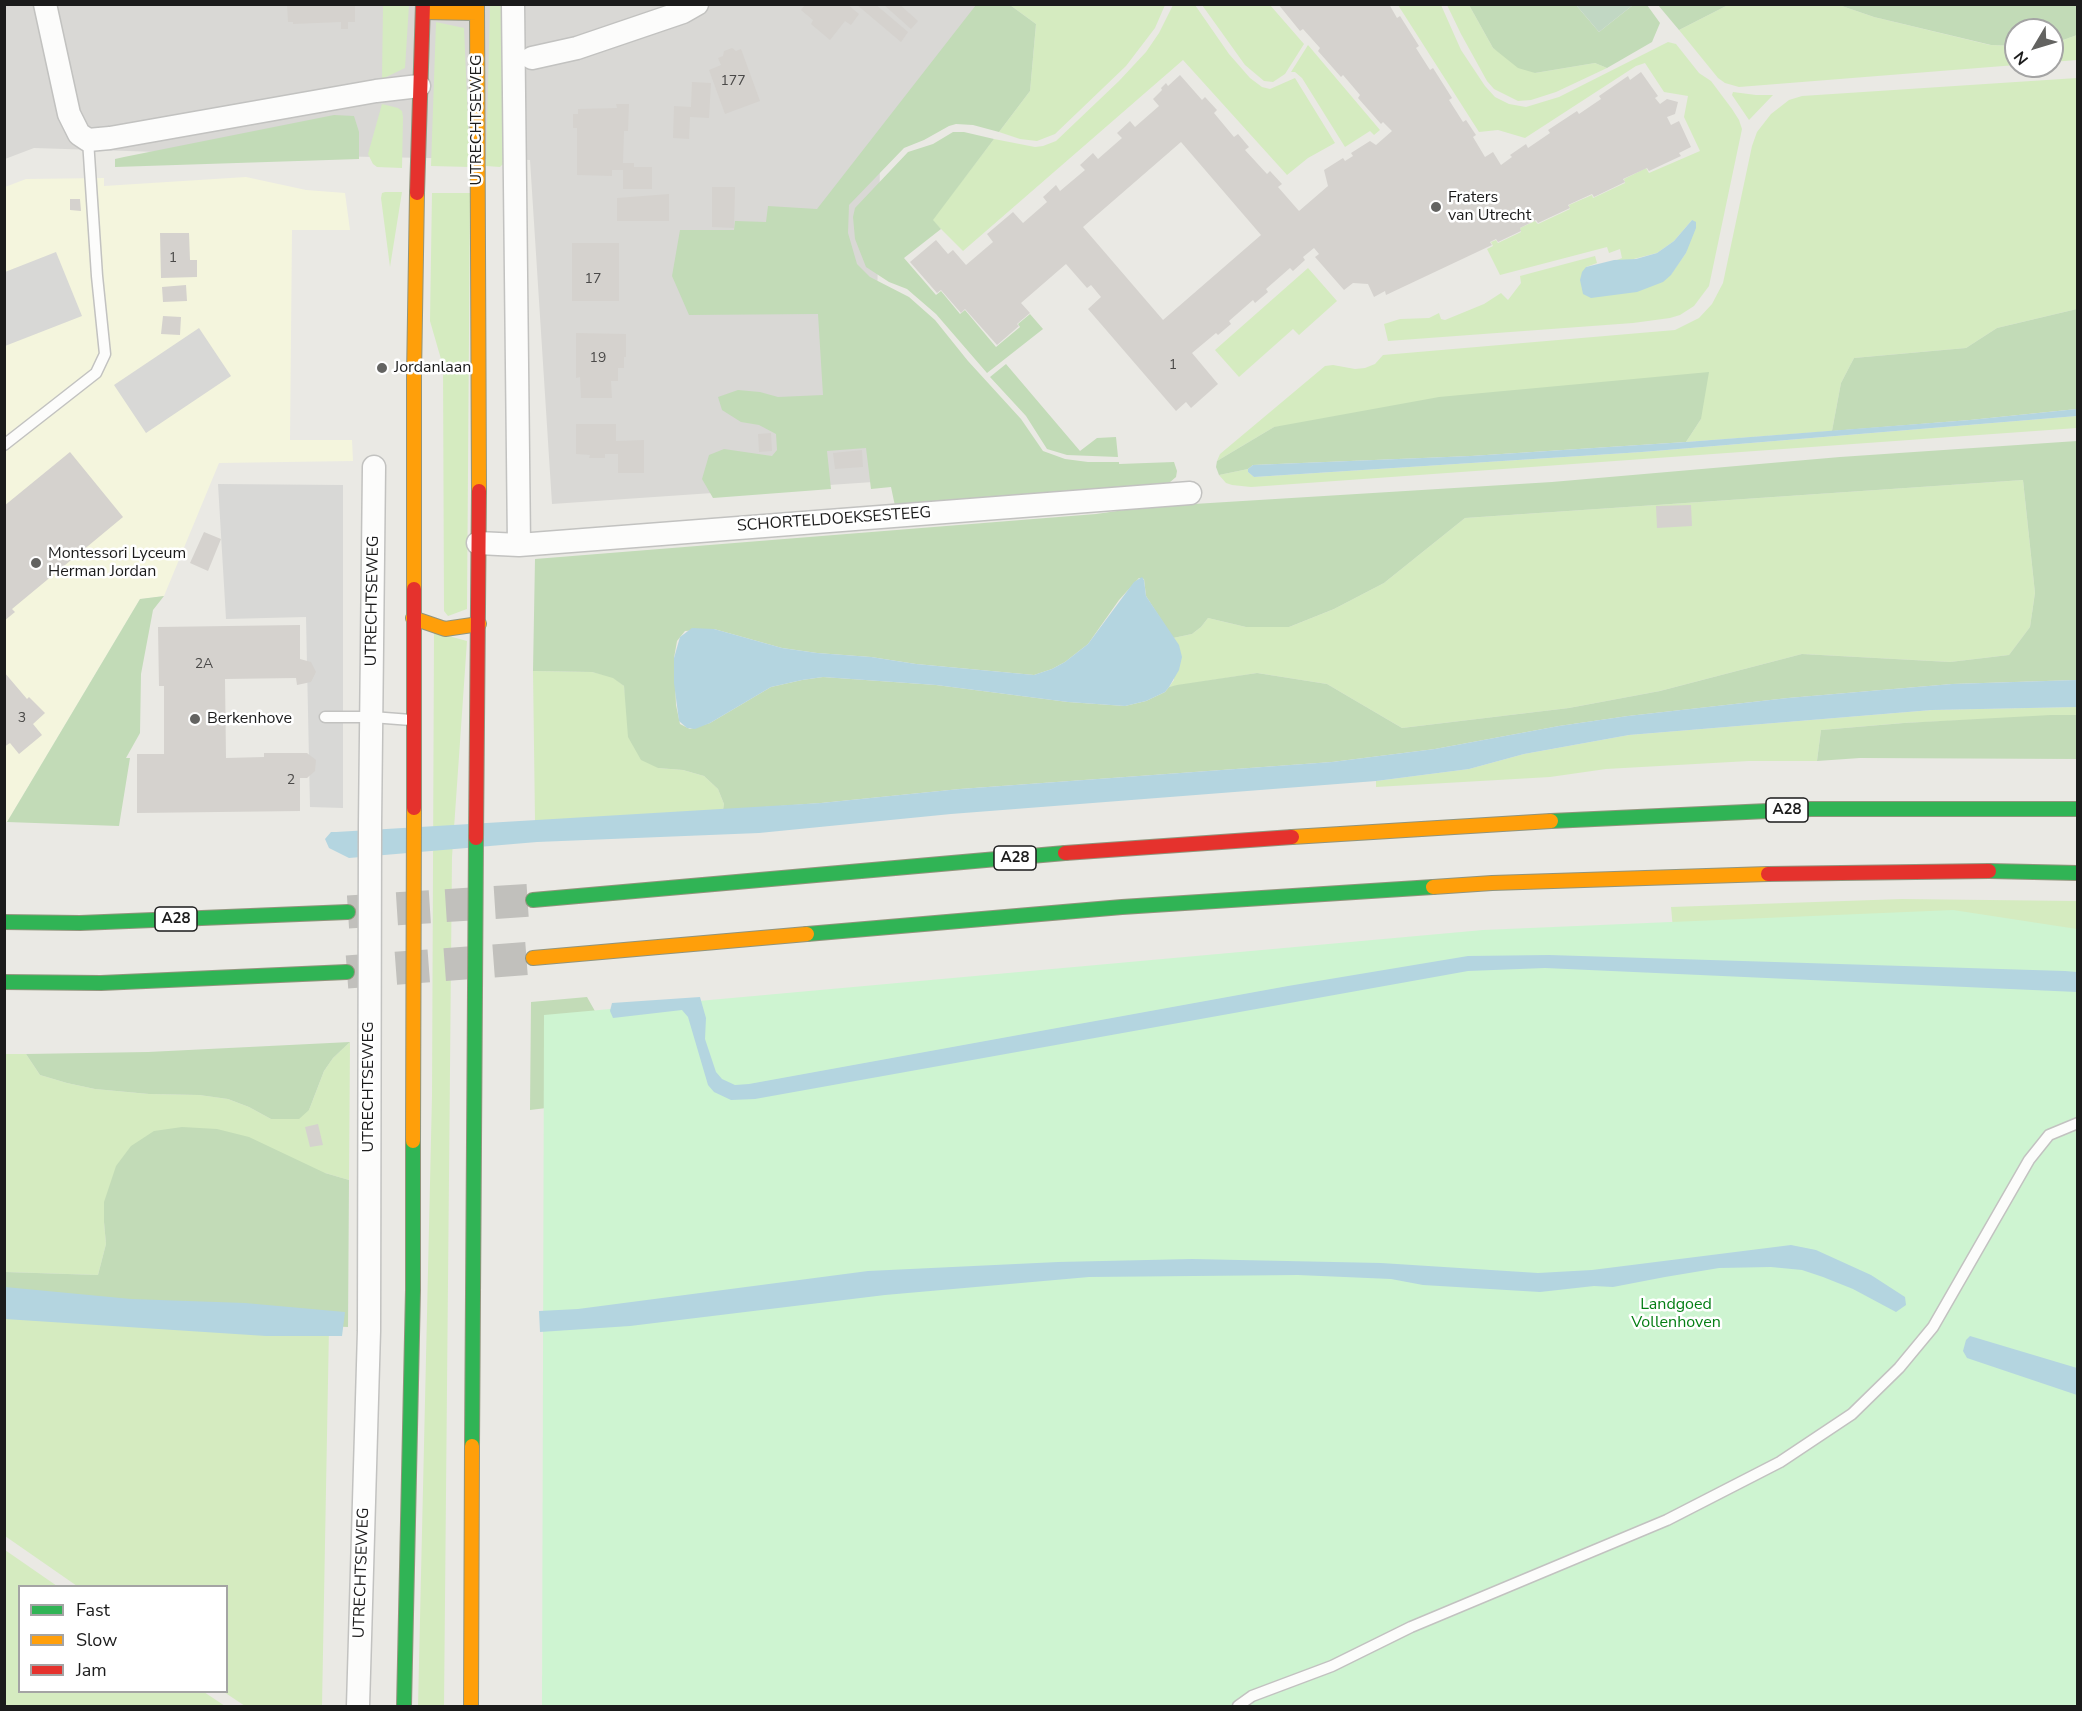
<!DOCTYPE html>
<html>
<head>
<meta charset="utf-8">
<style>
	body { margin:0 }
	#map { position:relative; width:2082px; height:1711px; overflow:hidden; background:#eae9e4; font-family:"Nunito Sans",sans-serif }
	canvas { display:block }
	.frame { position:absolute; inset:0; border:6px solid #1b1b1b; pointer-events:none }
	.legend { position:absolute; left:18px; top:1585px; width:210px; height:108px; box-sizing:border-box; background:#fff; border:2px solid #a4a4a4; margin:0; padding:8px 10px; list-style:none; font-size:18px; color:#1b1b1b }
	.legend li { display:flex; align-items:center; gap:12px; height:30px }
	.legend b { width:30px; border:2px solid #a4a4a4 }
	.north { position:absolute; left:2004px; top:18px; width:60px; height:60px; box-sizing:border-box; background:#fff; border:2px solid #a4a4a4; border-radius:50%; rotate:232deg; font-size:16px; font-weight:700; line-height:24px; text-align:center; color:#1b1b1b }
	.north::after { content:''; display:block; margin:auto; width:21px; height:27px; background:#636361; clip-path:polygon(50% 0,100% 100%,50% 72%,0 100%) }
</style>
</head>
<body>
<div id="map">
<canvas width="2082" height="1711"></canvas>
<div class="frame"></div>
<ul class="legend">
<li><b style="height:8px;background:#30b455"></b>Fast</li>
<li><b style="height:8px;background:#ff9f0a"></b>Slow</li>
<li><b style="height:8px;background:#e5322d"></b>Jam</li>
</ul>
<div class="north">N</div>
</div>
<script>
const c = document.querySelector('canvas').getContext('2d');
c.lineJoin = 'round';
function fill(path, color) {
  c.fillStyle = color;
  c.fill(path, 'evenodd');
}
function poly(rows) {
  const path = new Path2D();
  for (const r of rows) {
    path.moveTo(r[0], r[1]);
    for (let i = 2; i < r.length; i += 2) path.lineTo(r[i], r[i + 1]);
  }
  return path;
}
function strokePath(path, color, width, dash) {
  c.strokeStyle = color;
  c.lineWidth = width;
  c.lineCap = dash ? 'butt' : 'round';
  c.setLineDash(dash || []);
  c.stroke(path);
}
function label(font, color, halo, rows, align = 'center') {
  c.font = font + ' "Nunito Sans",sans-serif';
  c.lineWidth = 5;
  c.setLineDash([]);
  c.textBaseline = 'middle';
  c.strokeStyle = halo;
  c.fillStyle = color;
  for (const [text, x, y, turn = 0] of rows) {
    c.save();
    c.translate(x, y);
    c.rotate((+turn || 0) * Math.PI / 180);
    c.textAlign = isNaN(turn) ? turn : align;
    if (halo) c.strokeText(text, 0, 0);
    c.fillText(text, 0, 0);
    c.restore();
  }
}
fill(poly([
	[5,5,1007,5,880,167,873,482,552,504,530,160,221,154,34,148,5,159]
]), '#d9d8d5');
fill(poly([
	[246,177,306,190,345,193,350,230,292,230,290,440,352,440,353,461,219,463,164,596,140,599,7,822,5,822,5,187,26,179,104,178,104,186]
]), '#f4f5dd');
fill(poly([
	[383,5,409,5,405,68,382,79],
	[490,5,502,5,504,163,500,167,486,166],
	[1010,5,1165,5,1155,28,1126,66,1055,134,1037,141,1020,139,999,132,1030,91,1036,24],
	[1173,5,1195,5,1229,54,1250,78,1262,87,1270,89,1295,78,1335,143,1308,158,1287,175,1183,60,963,251,932,220,994,139,1035,147,1043,146,1056,141,1119,81,1146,52,1159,33],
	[1202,5,1270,5,1304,44,1285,74,1273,82,1264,81,1245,65],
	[1398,5,1441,5,1461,50,1485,86,1495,97,1509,104,1526,107,1559,97,1668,42,1676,44,1699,73,1711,81,1732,109,1739,120,1742,129,1709,286,1694,306,1680,315,1670,318,1633,323,1388,341,1384,324,1400,319,1429,318,1439,313,1441,319,1445,320,1484,304,1501,293,1508,300,1521,283,1520,276,1595,256,1597,263,1586,267,1671,274,1686,253,1692,220,1674,241,1657,253,1626,261,1617,260,1622,258,1620,249,1609,253,1607,247,1500,275,1487,249,1493,246,1491,242,1496,240,1498,243,1521,232,1520,228,1535,221,1538,224,1570,209,1569,205,1592,195,1593,198,1625,183,1624,179,1646,168,1649,173,1700,151,1684,117,1688,96,1664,92,1645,63,1636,66,1525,138,1498,130,1479,132],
	[1447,5,1469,5,1493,48,1535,73,1595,63,1607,68,1556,92,1531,100,1518,101,1494,89,1487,81,1461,34],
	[1728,5,1839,5,1874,17,1990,45,2016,46,2016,65,1739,87,1725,83,1718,78,1679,30],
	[436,22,464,28,470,167,431,166],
	[2077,35,2077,60,2052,62,2052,44],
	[1308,45,1380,130,1374,135,1370,131,1345,147,1302,78,1295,72,1291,72],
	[2077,78,2077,309,1997,328,1966,348,1854,358,1841,383,1832,431,1686,442,1701,419,1274,427,1217,461,1220,454,1325,366,1333,365,1355,369,1365,368,1375,364,1383,355,1675,330,1699,318,1712,304,1723,283,1752,146,1757,132,1771,114,1789,100,1802,96],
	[1733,92,1756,95,1773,95,1749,120,1732,95],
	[382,104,398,108,402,111,403,117,402,168,377,167,373,164,368,154],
	[385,192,402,192,390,267,381,198,382,193],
	[432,193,470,193,467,609,448,616,444,611,443,366,430,321],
	[1308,268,1337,301,1299,335,1293,329,1239,377,1215,350],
	[2077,416,2077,428,1251,487,1232,485,1226,483,1219,475,1248,469,1248,472,1254,477,1642,452],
	[2023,480,2035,593,2030,627,2009,655,1950,662,1802,654,1660,691,1569,708,1402,728,1327,684,1257,673,1169,687,1174,680,1173,638,1192,634,1201,627,1208,618,1246,627,1289,627,1334,609,1384,583,1465,518],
	[434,632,467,641,452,857,444,1706,418,1706,432,1096],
	[533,671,592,672,613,677,624,686,627,710,658,768,683,770,704,776,718,789,724,804,723,810,535,821],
	[2077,707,2077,715,1904,723,1821,730,1817,761,1749,761,1606,769,1550,777,1376,787,1376,781,1469,769,1524,754,1629,735,1932,710],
	[1902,899,2077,901,2077,934,1673,929,1671,907],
	[350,1042,349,1180,325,1173,104,1222,106,1244,98,1275,5,1272,5,1054,26,1054,40,1075,67,1083,95,1089,149,1094,199,1095,228,1099,249,1107,271,1119,309,1110,324,1071,333,1058],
	[5,1313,329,1327,322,1706,245,1706,224,1692,226,1692,226,1586,77,1586,5,1536],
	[5,1550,57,1586,20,1586,20,1692,204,1692,225,1706,5,1706]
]), '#d5ebc0');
fill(poly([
	[976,5,1010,5,1036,24,1030,91,999,132,973,125,956,124,949,126,924,140,904,148,849,205,848,233,857,264,870,277,909,297,935,320,968,361,1021,419,1043,451,1065,459,1088,462,1119,462,1119,464,1174,462,1177,471,1176,477,1169,483,1156,487,895,506,891,487,871,489,866,448,827,451,831,489,713,498,702,479,709,455,724,449,772,456,777,450,776,434,759,425,741,422,722,410,718,397,738,390,760,392,778,397,823,395,818,314,689,315,672,276,680,230,734,230,735,221,766,222,768,206,817,209],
	[1469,5,1576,5,1599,32,1633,5,1647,5,1660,23,1652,42,1607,68,1595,63,1535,73,1518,68,1493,48],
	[1658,5,1728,5,1679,30],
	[1839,5,2077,5,2077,35,2052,44,2052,30,2016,30,2016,46,1991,45,1874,17],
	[334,115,354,116,359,132,359,159,115,167,115,159,124,157],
	[953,132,964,132,994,139,933,220,941,229,904,258,936,295,941,291,960,314,965,310,996,347,1020,327,1018,324,1030,314,1043,329,987,373,936,314,907,289,889,282,866,267,855,239,853,217,855,208,908,152,933,144],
	[2077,309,2077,409,1970,420,1832,431,1841,383,1854,358,1966,348,1997,328],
	[1006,364,1080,451,1097,438,1116,437,1118,457,1067,455,1047,449,1026,416,990,377],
	[1709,372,1701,419,1686,442,1471,456,1253,465,1248,469,1219,475,1216,467,1217,461,1274,427,1439,397],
	[2077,441,2077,680,1952,684,1788,698,1628,716,1559,726,1435,749,1332,762,960,789,821,803,723,810,724,804,718,789,704,776,683,770,658,768,641,760,628,737,624,686,613,678,592,672,533,671,535,559,1096,514,1145,507,1552,482,1840,457],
	[2023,480,2035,593,2030,627,2009,655,1950,662,1802,654,1660,691,1569,708,1402,728,1327,684,1257,673,1177,685,1169,687,1165,692,1146,701,1125,706,1068,702,936,685,823,677,802,680,771,687,710,723,690,729,680,724,676,705,674,658,677,641,685,631,714,629,782,648,817,653,871,657,916,664,1034,675,1052,669,1065,662,1088,644,1119,600,1139,578,1144,579,1146,596,1173,638,1192,634,1201,627,1208,618,1246,627,1289,627,1334,609,1384,583,1465,518],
	[164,596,153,610,141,674,140,733,126,758,130,758,119,826,7,822,140,599],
	[2051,715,2077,715,2077,759,1860,758,1817,761,1821,730,1904,723],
	[587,997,600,1020,579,1104,530,1110,531,1002],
	[350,1042,333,1058,324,1071,309,1110,299,1119,271,1119,249,1107,228,1099,199,1095,149,1094,95,1089,67,1083,40,1075,26,1054,148,1052],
	[182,1127,217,1129,249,1137,325,1173,349,1180,348,1327,5,1313,5,1272,98,1275,106,1244,104,1222,104,1202,116,1166,131,1146,154,1131]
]), '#c2dbb7');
fill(poly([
	[1576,5,1633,5,1599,32]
]), '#c1d7c3');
fill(poly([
	[1953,910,2077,929,2077,1706,542,1706,544,1015,1483,930]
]), '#cef4d1');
fill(poly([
	[56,252,82,316,5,346,5,272],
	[199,328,231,376,146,433,114,385],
	[218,484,343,485,343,808,310,807,306,617,226,619]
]), '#d8d8d6');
fill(poly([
	[1692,220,1696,222,1696,228,1686,253,1671,275,1663,282,1637,292,1591,298,1583,294,1580,280,1582,272,1586,267,1614,260,1636,259,1657,253,1674,241],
	[2077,409,2077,416,1642,452,1254,477,1248,472,1248,469,1253,465,1471,456,1686,442,1970,420],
	[1142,577,1144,580,1146,596,1179,645,1182,657,1179,670,1169,687,1165,692,1146,701,1125,706,1068,702,936,685,823,677,802,680,771,687,710,723,695,729,687,728,679,721,674,683,674,658,680,637,692,628,714,629,782,648,817,653,871,657,916,664,1034,675,1052,669,1065,662,1088,644,1134,582],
	[2077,680,2077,707,1932,710,1629,735,1524,754,1469,769,1376,781,951,814,759,833,537,842,349,858,329,848,325,839,331,832,336,832,821,803,960,789,1332,762,1435,749,1559,726,1628,716,1788,698,1952,684],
	[1549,955,2065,971,2077,972,2077,992,1545,968,1468,971,755,1099,731,1100,714,1092,708,1085,688,1017,682,1010,613,1018,610,1011,612,1003,700,997,706,1018,705,1039,716,1072,722,1079,735,1085,749,1084,1288,986,1468,956],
	[1791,1245,1816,1250,1871,1275,1905,1297,1906,1305,1896,1312,1853,1289,1823,1277,1802,1270,1771,1267,1719,1268,1665,1277,1613,1287,1594,1286,1540,1292,1423,1285,1391,1279,1298,1275,1089,1277,885,1295,630,1326,540,1332,539,1311,578,1309,868,1271,1058,1262,1192,1259,1381,1263,1538,1273,1592,1270],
	[5,1287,131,1299,245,1303,345,1312,342,1336,266,1336,5,1319],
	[1970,1336,2077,1368,2077,1395,1967,1358,1963,1351,1966,1340]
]), '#b4d5e0');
fill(poly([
	[287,4,355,4,355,22,348,22,348,29,341,29,341,22,293,24,293,22,288,22],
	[856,4,875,4,908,32,901,42],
	[883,4,899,4,918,21,911,29],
	[1278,4,1389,4,1397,18,1400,16,1419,46,1416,48,1430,70,1433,68,1452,98,1449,100,1463,122,1466,120,1476,135,1473,137,1485,157,1493,152,1501,165,1512,157,1510,155,1526,144,1528,148,1550,133,1548,130,1577,111,1579,114,1601,99,1599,96,1628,76,1630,80,1641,72,1658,96,1655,98,1660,104,1667,99,1678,102,1675,114,1667,117,1671,125,1679,121,1691,147,1679,153,1681,156,1649,171,1647,168,1623,179,1625,182,1594,197,1592,194,1568,205,1570,208,1538,223,1536,220,1520,228,1521,231,1498,242,1496,239,1490,242,1492,245,1386,295,1385,291,1374,297,1368,284,1353,283,1344,290,1315,257,1319,254,1314,248,1303,257,1305,260,1293,271,1290,268,1266,289,1268,292,1255,303,1253,300,1229,321,1231,324,1218,335,1216,333,1192,353,1218,384,1191,408,1186,402,1176,411,1088,309,1101,297,1091,285,1087,288,1066,264,1021,303,1030,313,1017,324,1019,326,997,345,965,309,961,313,941,290,937,293,910,262,936,240,948,254,953,250,966,265,993,242,987,234,1013,212,1023,223,1047,202,1043,197,1056,185,1060,191,1085,170,1080,165,1093,153,1098,159,1122,138,1117,133,1130,121,1135,127,1159,106,1153,99,1162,90,1161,88,1166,83,1168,86,1180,75,1202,100,1205,97,1217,110,1214,113,1234,137,1238,134,1249,147,1245,150,1267,174,1270,171,1282,184,1278,187,1299,211,1328,186,1324,170,1343,158,1345,161,1353,156,1351,153,1370,141,1376,145,1392,131,1383,122,1381,124,1358,98,1360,95,1343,75,1341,77,1318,51,1320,48,1303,29,1300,31],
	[1181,142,1261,235,1163,320,1083,227],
	[805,5,848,5,859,14,851,25,845,21,830,40,811,24,813,20,801,10],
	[732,48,736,51,741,49,760,101,725,114,709,70,721,65,718,58,723,56,724,51],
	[692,82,711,83,709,118,690,117,689,139,673,138,674,106,691,107],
	[616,104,629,104,628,131,624,131,623,163,634,163,634,167,652,167,652,189,623,189,623,170,612,170,612,176,577,175,577,128,573,128,573,114,578,114,578,109,617,108],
	[712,187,735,187,734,228,712,227],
	[669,194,669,221,617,221,617,198],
	[70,199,80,199,81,211,70,210],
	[160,233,189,233,190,260,197,260,197,277,161,278],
	[572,243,619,243,619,301,572,301],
	[186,285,187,301,163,302,162,287],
	[163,316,181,317,180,335,161,334],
	[576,333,626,334,626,357,624,357,624,368,618,368,618,381,611,381,612,398,581,398,580,377,576,378],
	[576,424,616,424,616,441,644,440,644,473,618,473,618,454,605,454,605,458,589,458,590,455,576,454],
	[771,433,772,451,759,452,758,434],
	[862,450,863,467,835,469,833,453],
	[70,452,123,517,12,609,15,612,4,621,4,506],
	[1691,505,1692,526,1657,528,1656,506],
	[204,532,221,539,208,571,190,563],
	[300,625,300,659,311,662,316,672,311,682,297,685,296,678,225,679,226,758,264,757,264,753,307,753,316,760,315,771,307,778,300,778,300,811,137,813,137,754,164,754,164,686,159,686,158,627],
	[4,672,27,699,29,697,45,713,33,724,42,735,19,754,10,743,4,747],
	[318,1124,323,1145,310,1147,305,1127]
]), '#d5d2ce');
strokePath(poly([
	[348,912,533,900],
	[347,972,533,958]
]), '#c1c0bc', 33, [33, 16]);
const lane = poly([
	[4,445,96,373,105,354,97,276,88,140],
	[325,717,372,717,411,720],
	[1238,1706,1252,1696,1332,1666,1411,1627,1667,1520,1780,1462,1852,1414,1899,1368,1933,1327,2029,1160,2049,1135,2078,1123]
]);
const street = poly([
	[45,4,69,114,79,134,88,140,110,138,376,91,419,86],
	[513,4,519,545],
	[532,58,577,48,683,12,697,4],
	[478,543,519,545,1190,493],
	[358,1706,369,1331,370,825,374,467]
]);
const fast = poly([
	[1551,821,1811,809,2078,809],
	[1989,871,2078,873],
	[533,900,1065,853],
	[4,922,80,923,348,912],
	[807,934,1122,907,1433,887],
	[4,982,101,983,347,972],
	[472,1446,476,838],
	[404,1706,413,1290,413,1141]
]);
const slow = poly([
	[477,4,479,491],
	[423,12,477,13],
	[414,589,414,376,417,193],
	[413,618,445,629,479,624],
	[1292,837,1551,821],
	[1433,887,1492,883,1768,874],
	[533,958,807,934],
	[413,1141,414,808],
	[471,1706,472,1446]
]);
const jam = poly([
	[417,193,423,4],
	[414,808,414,589],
	[476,838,479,491],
	[1065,853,1292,837],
	[1768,874,1989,871]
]);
strokePath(lane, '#c2c2c0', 13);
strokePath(street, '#c2c2c0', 25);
strokePath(fast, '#91947c', 16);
strokePath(slow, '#91947c', 16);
strokePath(jam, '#91947c', 16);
strokePath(lane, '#fcfcfb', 10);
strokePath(street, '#fcfcfb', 22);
strokePath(fast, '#30b455', 14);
strokePath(slow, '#ff9f0a', 14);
strokePath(jam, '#e5322d', 14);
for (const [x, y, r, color] of [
	[1436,207,6,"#636361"],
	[382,368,6,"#636361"],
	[36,563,6,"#636361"],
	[195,719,6,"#636361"]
]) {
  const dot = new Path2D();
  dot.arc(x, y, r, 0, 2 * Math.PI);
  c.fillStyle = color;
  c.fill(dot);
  strokePath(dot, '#fff', 2);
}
label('14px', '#4a4948', null, [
	["177",733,82],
	["1",173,259],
	["17",593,280],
	["19",598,359],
	["1",1173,366],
	["2A",204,665],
	["3",22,719],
	["2",291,781]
]);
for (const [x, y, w] of [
	[1787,810,42],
	[1015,858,42],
	[176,919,42]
]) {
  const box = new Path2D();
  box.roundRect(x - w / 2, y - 12, w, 24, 4.5);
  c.fillStyle = '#fff';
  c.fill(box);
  strokePath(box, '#1b1b1b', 1.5);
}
label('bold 15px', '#1b1b1b', null, [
	["A28",1787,810],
	["A28",1015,858],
	["A28",176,919]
]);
label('16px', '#1b1b1b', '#fff', [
	["UTRECHTSEWEG",477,120,-90],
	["SCHORTELDOEKSESTEEG",834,520,-4],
	["UTRECHTSEWEG",373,601,-89],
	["UTRECHTSEWEG",369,1087,-90],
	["UTRECHTSEWEG",362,1573,-88]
]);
label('16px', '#1b1b1b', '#fff', [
	["Fraters",1448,198],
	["van Utrecht",1448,216],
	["Jordanlaan",394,368],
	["Montessori Lyceum",48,554],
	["Herman Jordan",48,572],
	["Berkenhove",207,719]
], 'left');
label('16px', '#047e14', '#fff', [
	["Landgoed",1676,1305],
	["Vollenhoven",1676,1323]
]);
</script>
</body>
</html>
